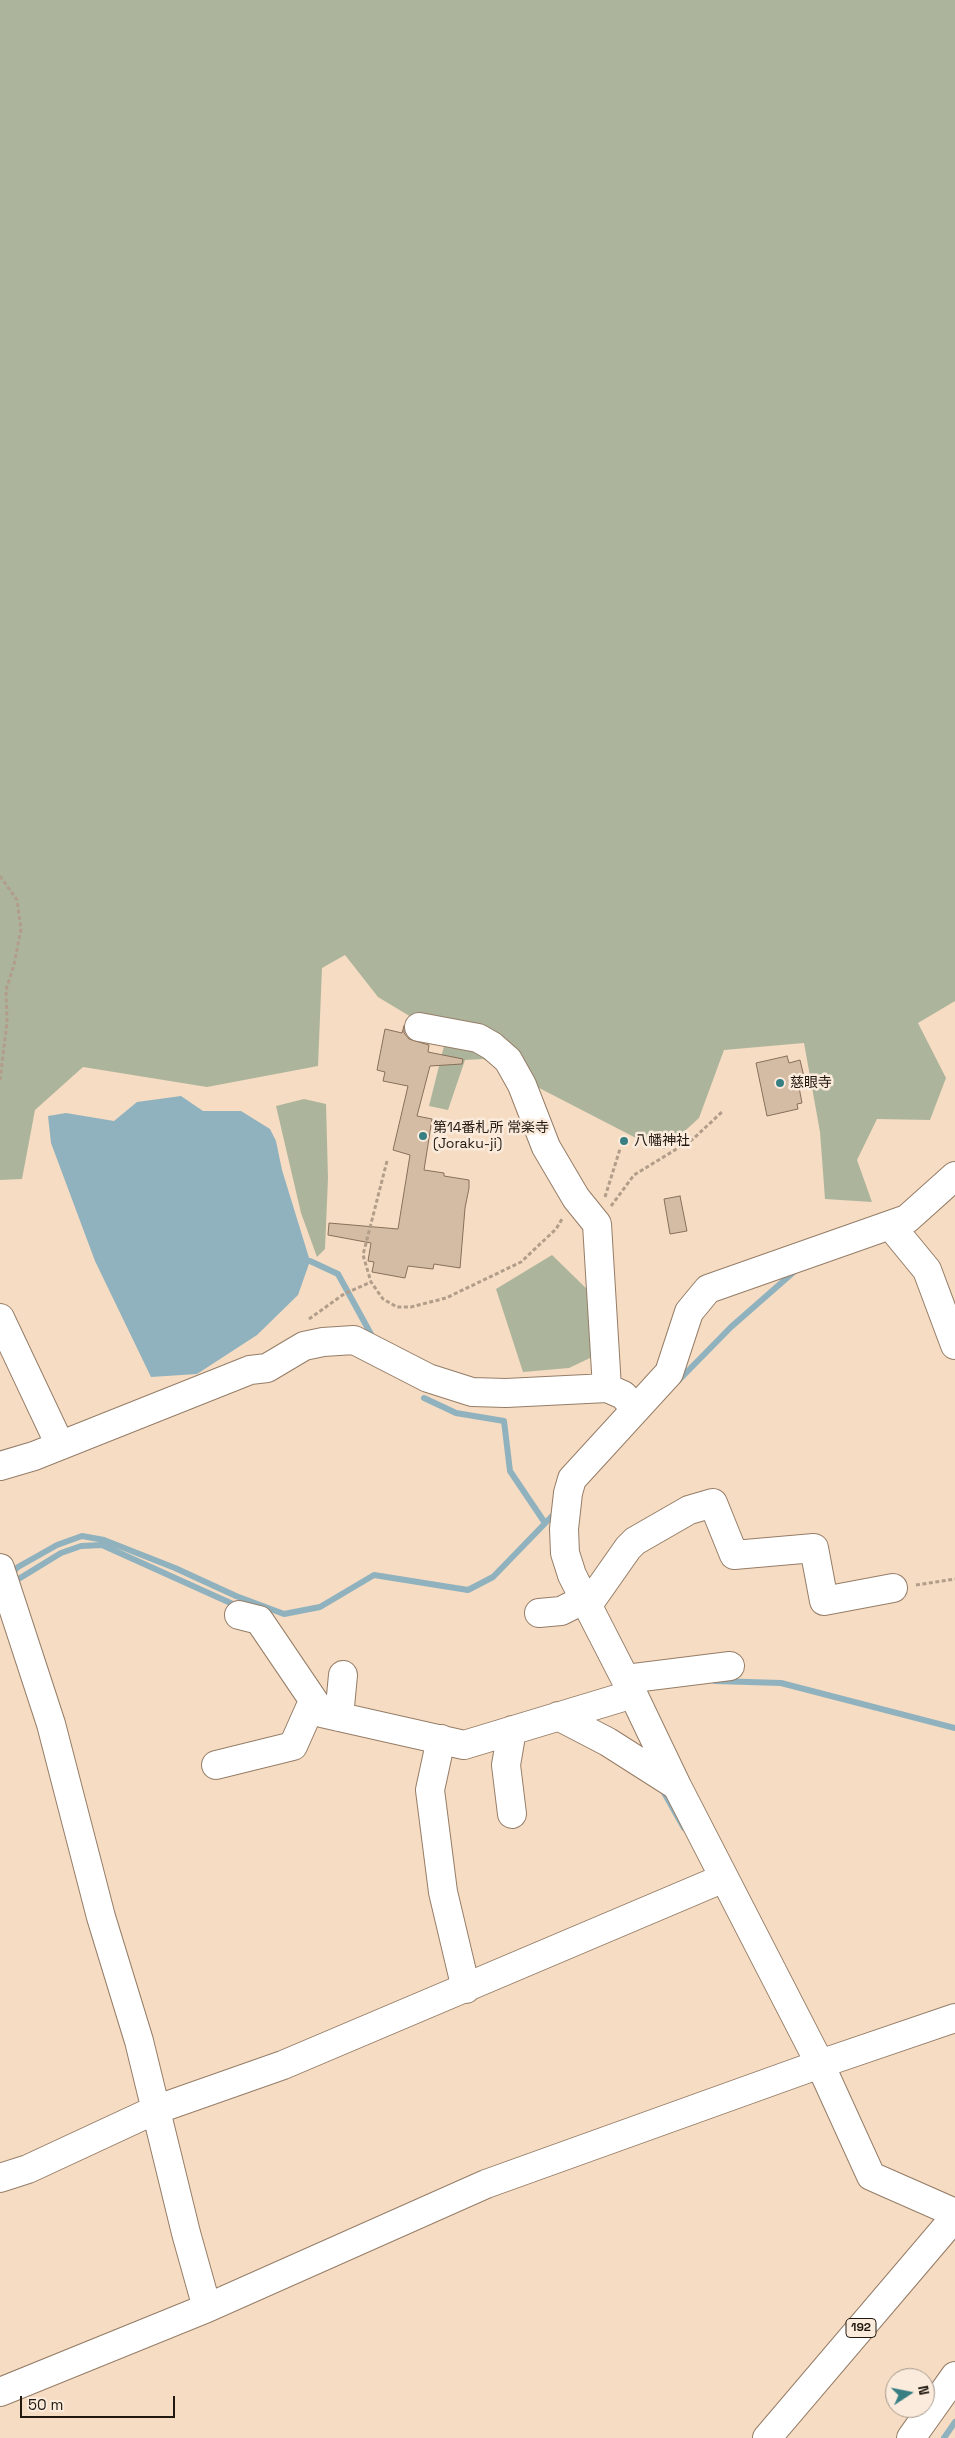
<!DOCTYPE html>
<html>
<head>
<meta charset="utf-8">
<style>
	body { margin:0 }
	#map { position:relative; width:955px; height:2438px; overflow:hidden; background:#f6dcc3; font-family:"Space Grotesk",sans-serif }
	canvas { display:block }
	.north { position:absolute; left:885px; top:2368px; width:50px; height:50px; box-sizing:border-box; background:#fbebdc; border:1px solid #a4978a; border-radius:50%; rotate:79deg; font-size:14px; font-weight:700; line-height:20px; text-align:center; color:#21180f }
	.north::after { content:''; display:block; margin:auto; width:18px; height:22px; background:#377f83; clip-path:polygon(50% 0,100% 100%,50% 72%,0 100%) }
	.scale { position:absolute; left:20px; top:2396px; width:155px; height:22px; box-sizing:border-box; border:2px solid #21180f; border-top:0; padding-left:6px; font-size:15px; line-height:18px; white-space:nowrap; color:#21180f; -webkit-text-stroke:4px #fbebdc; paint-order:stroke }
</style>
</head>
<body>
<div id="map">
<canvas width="955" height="2438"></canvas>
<div class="north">N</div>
<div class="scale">50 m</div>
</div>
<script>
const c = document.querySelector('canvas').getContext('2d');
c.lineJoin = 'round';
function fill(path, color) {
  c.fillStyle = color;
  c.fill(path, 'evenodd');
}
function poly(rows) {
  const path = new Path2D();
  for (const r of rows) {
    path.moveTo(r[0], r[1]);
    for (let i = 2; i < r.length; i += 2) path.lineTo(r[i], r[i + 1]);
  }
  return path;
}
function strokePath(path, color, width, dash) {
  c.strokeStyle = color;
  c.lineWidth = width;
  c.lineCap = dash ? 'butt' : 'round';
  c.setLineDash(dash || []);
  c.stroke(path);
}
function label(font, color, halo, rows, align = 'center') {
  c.font = font + ' "Space Grotesk","Noto Sans JP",sans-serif';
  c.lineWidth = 5;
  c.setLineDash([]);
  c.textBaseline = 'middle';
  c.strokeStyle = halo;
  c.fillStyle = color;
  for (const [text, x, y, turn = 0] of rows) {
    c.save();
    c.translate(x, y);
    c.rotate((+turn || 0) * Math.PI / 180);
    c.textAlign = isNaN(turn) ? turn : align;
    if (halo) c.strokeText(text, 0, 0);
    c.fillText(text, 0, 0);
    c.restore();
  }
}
fill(poly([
	[0,0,955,0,955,1001,918,1023,946,1078,930,1120,877,1119,857,1160,872,1202,825,1199,820,1132,804,1043,724,1050,699,1118,665,1149,636,1138,483,1059,465,1060,448,1110,429,1106,446,1038,378,997,345,955,322,968,318,1066,207,1087,83,1067,35,1110,22,1179,0,1180],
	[304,1099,326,1104,328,1178,325,1249,317,1257,301,1213,276,1106],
	[552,1255,591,1293,590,1358,569,1368,523,1372,496,1289]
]), '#acb59c');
fill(poly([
	[181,1096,203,1111,241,1111,270,1129,276,1141,282,1170,310,1261,298,1295,257,1335,197,1374,151,1377,95,1261,51,1143,48,1116,66,1113,114,1121,137,1102]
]), '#8fb2be');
strokePath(poly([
	[310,1261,338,1274,372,1336],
	[678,1381,731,1327,796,1270],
	[424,1398,456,1413,504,1421,510,1471,545,1523],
	[10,1575,18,1567,57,1545,82,1536,104,1540,175,1568,236,1596,284,1614,320,1607,374,1575,468,1590,493,1577,557,1511],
	[12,1583,61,1553,81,1546,102,1545,235,1605],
	[715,1681,781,1683,955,1728],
	[662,1789,684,1828],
	[944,2438,955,2422]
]), '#8fb2be', 6);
const building = poly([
	[404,1026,404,1033,409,1039,429,1045,428,1052,463,1059,462,1064,430,1066,417,1116,432,1119,424,1170,444,1173,444,1176,469,1180,469,1188,465,1208,460,1268,434,1264,433,1269,408,1266,405,1278,372,1272,374,1262,368,1261,371,1243,328,1235,329,1223,398,1229,410,1155,393,1150,408,1086,383,1081,385,1072,377,1070,385,1029,402,1033,404,1026],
	[787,1056,789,1063,800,1060,805,1081,798,1082,802,1103,797,1104,798,1109,767,1116,756,1063,787,1056],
	[680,1196,687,1231,670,1234,664,1199,680,1196]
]);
fill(building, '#d3bba4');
strokePath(building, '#876f59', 1);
const minor = poly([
	[419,1027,478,1038,492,1046,508,1060,522,1085,546,1147,576,1198,597,1224,607,1388],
	[955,1176,907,1219,708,1289,689,1312,669,1373,572,1479,568,1493,564,1529,565,1553,572,1575,633,1694,677,1786,820,2064,871,2176,955,2213],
	[890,1225,927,1270,955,1345],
	[0,1318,60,1445],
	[0,1466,34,1456,250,1370,267,1368,304,1346,323,1342,354,1340,428,1378,472,1392,506,1393,607,1388,623,1395,636,1409],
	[0,1568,51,1724,101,1917,139,2041,186,2233,207,2308],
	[588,1605,628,1548,635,1541,689,1510,713,1503,734,1555,814,1548,824,1601,893,1588],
	[539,1613,561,1611,585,1599],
	[239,1615,259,1620,322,1713,464,1745,633,1694],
	[626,1679,730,1666],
	[558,1716,608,1742,677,1786],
	[339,1717,343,1675],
	[441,1739,430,1790,443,1892,466,1989],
	[216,1765,293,1746,313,1701],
	[512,1814,506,1765,512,1730],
	[0,2178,28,2169,155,2110,283,2065,724,1878],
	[0,2392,207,2308,486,2184,820,2064,955,2018]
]);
const highway = poly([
	[767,2438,955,2217],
	[911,2438,955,2376]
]);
strokePath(minor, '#957d67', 30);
strokePath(highway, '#957d67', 30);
strokePath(poly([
	[0,876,17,900,21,929,14,965,6,990,7,1022,0,1080],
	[387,1161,363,1255,371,1282,383,1299,397,1307,411,1307,446,1298,521,1262,556,1229,562,1219],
	[605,1197,620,1149],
	[611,1206,634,1175,693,1139,723,1111],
	[309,1319,344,1294,371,1282],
	[916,1585,955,1579]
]), '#b19d89', 3, [4, 2.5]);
strokePath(minor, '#fff', 28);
strokePath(highway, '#fff', 28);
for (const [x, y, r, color] of [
	[780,1083,5,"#377f83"],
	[423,1136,5,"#377f83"],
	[624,1141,5,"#377f83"]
]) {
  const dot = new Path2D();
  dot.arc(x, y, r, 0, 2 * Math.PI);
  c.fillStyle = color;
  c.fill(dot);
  strokePath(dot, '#fbebdc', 2);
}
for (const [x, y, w] of [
	[861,2328,30]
]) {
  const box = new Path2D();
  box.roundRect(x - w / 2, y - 9.5, w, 19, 4);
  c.fillStyle = '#fbebdc';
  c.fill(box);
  strokePath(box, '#21180f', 1);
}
label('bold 12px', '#21180f', null, [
	["192",861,2328]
]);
label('14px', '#21180f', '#fbebdc', [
	["慈眼寺",790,1083],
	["第14番札所 常楽寺",433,1128],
	["(Joraku-ji)",433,1144],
	["八幡神社",634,1141]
], 'left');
</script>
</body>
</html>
